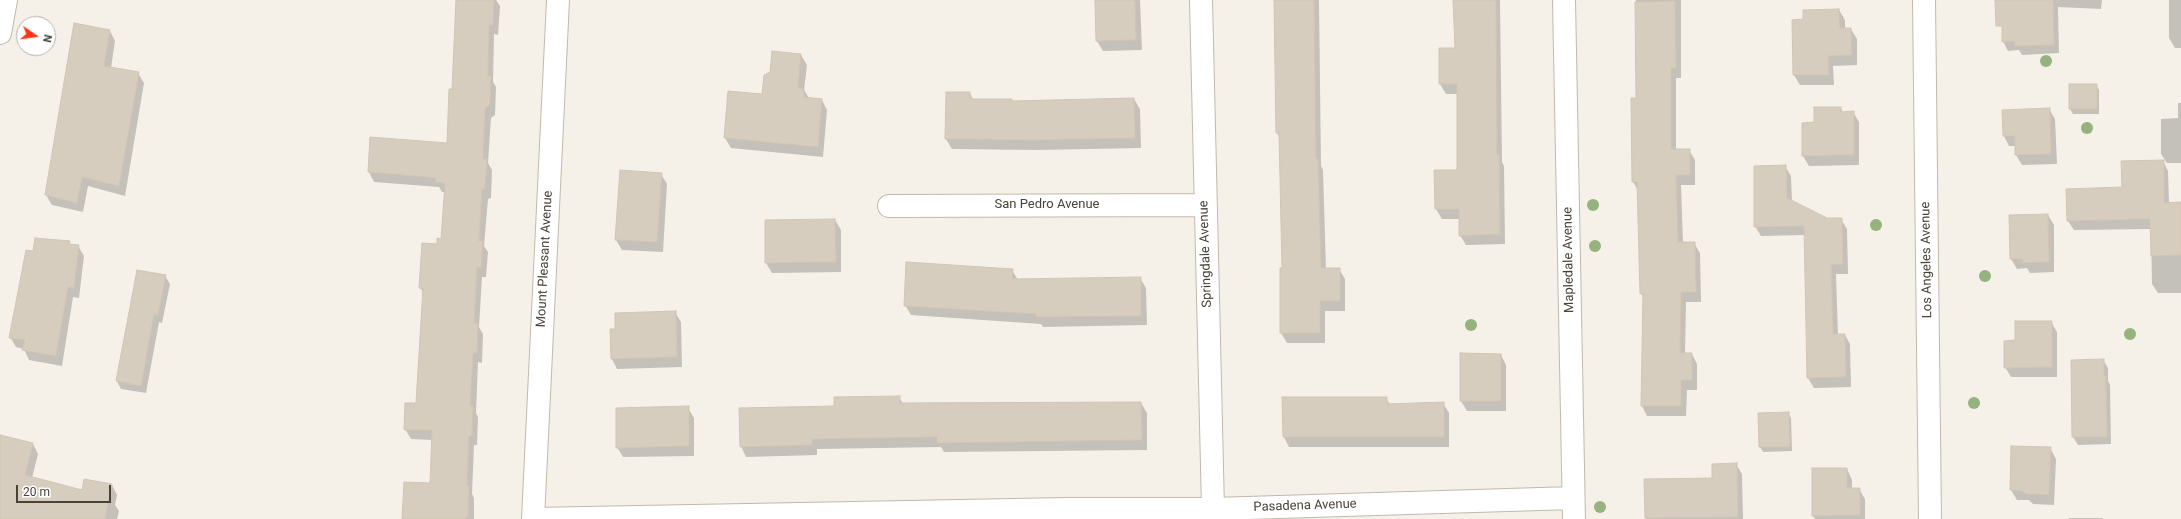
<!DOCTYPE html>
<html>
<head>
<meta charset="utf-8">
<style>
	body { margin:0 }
	#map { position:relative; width:2181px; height:519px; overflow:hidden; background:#f5f1e9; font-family:Roboto,sans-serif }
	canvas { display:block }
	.north { position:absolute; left:16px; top:16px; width:40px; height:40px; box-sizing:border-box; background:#fff; border:1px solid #b6b3af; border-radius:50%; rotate:103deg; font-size:11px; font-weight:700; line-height:16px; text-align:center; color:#494237 }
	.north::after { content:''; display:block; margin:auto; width:14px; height:18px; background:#ff3416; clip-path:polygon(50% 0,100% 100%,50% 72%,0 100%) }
	.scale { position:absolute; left:16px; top:485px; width:95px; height:18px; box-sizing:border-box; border:2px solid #494237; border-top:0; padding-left:5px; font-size:12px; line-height:14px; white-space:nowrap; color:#494237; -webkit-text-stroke:3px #fff; paint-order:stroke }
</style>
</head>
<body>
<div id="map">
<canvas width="2181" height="519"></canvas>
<div class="north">N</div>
<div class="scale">20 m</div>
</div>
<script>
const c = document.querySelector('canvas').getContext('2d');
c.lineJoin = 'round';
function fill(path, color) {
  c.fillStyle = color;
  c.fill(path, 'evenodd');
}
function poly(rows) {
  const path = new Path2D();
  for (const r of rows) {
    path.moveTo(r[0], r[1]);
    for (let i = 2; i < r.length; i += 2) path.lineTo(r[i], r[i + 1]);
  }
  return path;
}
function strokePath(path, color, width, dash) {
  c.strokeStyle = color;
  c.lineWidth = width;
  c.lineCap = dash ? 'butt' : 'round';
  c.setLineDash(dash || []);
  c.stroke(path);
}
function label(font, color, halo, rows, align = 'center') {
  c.font = font + ' Roboto,sans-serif';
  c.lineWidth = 3;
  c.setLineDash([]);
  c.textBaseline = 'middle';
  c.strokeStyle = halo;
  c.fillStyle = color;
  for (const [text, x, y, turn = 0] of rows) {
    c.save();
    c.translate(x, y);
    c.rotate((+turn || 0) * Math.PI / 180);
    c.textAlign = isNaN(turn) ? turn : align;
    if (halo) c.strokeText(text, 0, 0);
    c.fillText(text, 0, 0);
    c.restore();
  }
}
fill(poly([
	[456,0,496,0,500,6,498,35,494,34,493,82,496,87,495,115,491,118,488,163,492,170,491,198,488,199,484,246,488,252,486,277,482,277,479,327,483,334,482,363,478,362,476,413,478,417,477,445,474,445,472,494,474,498,474,519,403,519,431,484,433,440,411,439,405,429,417,404,424,293,420,288,438,245,442,240,445,192,442,192,439,187,374,182,369,172,448,144,453,90],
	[1096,0,1140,0,1142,50,1103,51,1097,41],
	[1275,0,1319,0,1321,166,1323,170,1326,269,1339,269,1345,279,1345,311,1325,311,1325,343,1287,343,1281,333,1283,269,1280,138,1277,133],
	[1454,0,1500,0,1502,162,1504,166,1505,244,1466,245,1460,235,1460,219,1442,219,1436,209,1435,171,1458,171,1458,94,1446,94,1440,84,1456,49],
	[1636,0,1681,0,1681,78,1676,78,1676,150,1689,150,1695,160,1695,185,1681,185,1683,243,1694,243,1700,253,1701,302,1686,302,1685,354,1692,354,1697,364,1697,390,1687,390,1686,416,1647,416,1642,406,1644,299,1641,293,1638,190,1633,182,1637,99],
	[2002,0,2102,0,2101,9,2058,7,2059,53,2022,55,2019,50,2008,51,2003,41],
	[2169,0,2181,0,2181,48,2175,48,2169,38],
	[1839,10,1845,20,1845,29,1851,29,1857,39,1857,65,1833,66,1834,85,1800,85,1794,75,1793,21,1804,20],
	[110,31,115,41,111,68,138,73,144,83,125,196,88,186,83,212,52,205,46,195],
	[801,55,807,65,804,90,809,98,822,100,827,110,823,157,731,148,725,138],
	[2096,85,2099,90,2099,114,2073,114,2070,109],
	[970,93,973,100,1012,100,1013,102,1134,99,1140,109,1141,148,1037,150,952,149,946,139],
	[2178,103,2181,103,2181,163,2167,163,2161,154,2161,119,2178,118],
	[1841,108,1843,113,1853,112,1859,122,1859,165,1809,166,1803,156,1815,123],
	[2049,109,2055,119,2057,164,2022,165,2016,155,2016,146,2009,146,2004,136,2003,111],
	[2163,161,2168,171,2169,204,2181,203,2181,293,2158,293,2152,284,2151,229,2074,230,2068,221,2123,188],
	[1785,166,1791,176,1792,202,1827,219,1841,219,1847,229,1848,274,1836,274,1838,335,1845,335,1850,344,1851,387,1814,388,1808,378,1805,235,1761,236,1755,226],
	[661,174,667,184,663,252,622,250,616,240],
	[2048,215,2054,225,2054,272,2030,273,2027,268,2017,269,2011,259],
	[835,220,841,230,841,272,772,273,766,263],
	[69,242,71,246,78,246,84,256,79,298,73,297,62,366,29,360,24,349,16,347,10,337,34,252],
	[1012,270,1018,280,1140,278,1146,288,1147,325,1043,327,1041,324,911,315,905,305],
	[165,276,170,284,162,323,159,322,146,393,121,389,117,381],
	[675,312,681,322,682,367,617,369,612,359,616,330],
	[2051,322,2057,332,2057,377,2011,377,2005,367,2016,341],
	[1501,355,1506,365,1506,411,1467,411,1461,401],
	[2103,360,2108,368,2108,381,2110,385,2111,444,2078,445,2073,437,2072,361],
	[899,397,903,404,1141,403,1147,413,1147,450,944,452,941,447,817,449,817,455,746,457,741,446,835,407],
	[1386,398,1390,405,1443,403,1449,413,1449,447,1289,447,1284,437],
	[688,408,694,418,694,456,623,457,617,447],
	[1788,413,1791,418,1792,451,1763,452,1760,447],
	[0,436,33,444,38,454,32,478,83,491,112,485,117,495,115,505,119,511,117,519,0,519],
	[2050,448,2056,459,2054,505,2033,504,2029,500,2017,500,2011,490],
	[1736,464,1742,474,1743,519,1646,519],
	[1847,469,1852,480,1852,489,1859,489,1865,499,1865,519,1815,519,1813,516],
	[2069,518,2102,518,2103,519,2069,519]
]), '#0003');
const building = poly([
	[456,0,494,0,493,25,489,25,488,76,491,76,490,105,485,108,483,159,487,159,485,189,482,189,479,241,483,241,481,268,477,267,474,323,478,323,477,353,473,353,470,406,473,406,472,436,469,436,467,486,469,486,468,517,465,517,465,519,402,519,404,482,430,483,432,430,404,430,405,403,416,403,423,288,419,288,422,243,437,244,437,238,441,239,445,183,435,182,436,178,368,172,370,137,447,143,449,89,452,89,456,0],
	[1095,0,1135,0,1136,40,1096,41,1095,0],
	[1274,0,1314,0,1316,159,1318,159,1321,268,1340,268,1340,301,1320,301,1320,333,1280,333,1280,268,1282,268,1279,133,1276,133,1274,0],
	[1453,0,1496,0,1497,155,1499,155,1500,234,1459,236,1459,209,1435,209,1434,170,1457,170,1457,84,1439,84,1439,48,1455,48,1453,0],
	[1995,0,2053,0,2054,45,2015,46,2015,41,2002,42,2002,26,1996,26,1995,0],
	[1675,1,1676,68,1671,68,1671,149,1690,149,1690,175,1676,175,1678,242,1695,242,1696,292,1681,292,1680,353,1692,353,1692,380,1681,380,1681,406,1641,406,1643,293,1640,294,1637,182,1632,182,1631,98,1636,98,1635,2,1675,1],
	[1839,9,1840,28,1851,28,1852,55,1828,56,1829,75,1793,75,1792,20,1803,19,1803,10,1839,9],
	[74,23,110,30,104,66,139,72,119,186,82,177,77,203,45,195,74,23],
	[772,51,801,54,798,88,804,89,804,97,822,99,818,147,724,138,728,91,762,94,764,75,770,72,772,51],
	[2069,84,2097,84,2097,109,2069,109,2069,84],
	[946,92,970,92,970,99,1012,99,1012,101,1134,98,1135,138,1031,140,945,139,946,92],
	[1814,107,1841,107,1841,112,1854,111,1854,155,1802,156,1802,123,1814,122,1814,107],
	[2050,108,2051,154,2015,155,2015,136,2003,136,2002,110,2050,108],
	[2164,160,2164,203,2181,202,2181,255,2151,256,2150,219,2067,221,2066,189,2122,187,2121,161,2164,160],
	[1786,165,1787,198,1827,218,1842,218,1843,264,1831,265,1833,334,1845,334,1846,377,1807,378,1804,226,1754,227,1754,166,1786,165],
	[620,170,662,173,657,242,615,240,620,170],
	[2048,214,2049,262,2023,263,2023,259,2010,259,2009,215,2048,214],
	[835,219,836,262,765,263,765,220,835,219],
	[35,238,70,241,69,244,79,245,74,288,68,287,56,356,22,350,25,340,9,338,26,250,33,251,35,238],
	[906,262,1013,269,1012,279,1141,277,1141,316,1036,317,1036,314,904,306,906,262],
	[137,270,166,275,158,315,154,314,141,386,116,381,137,270],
	[676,311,677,357,611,359,610,329,615,329,615,313,676,311],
	[2015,321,2052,321,2052,367,2004,368,2004,341,2015,340,2015,321],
	[1460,353,1501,354,1501,401,1460,401,1460,353],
	[2104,359,2104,376,2106,376,2107,437,2072,437,2071,360,2104,359],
	[900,396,900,403,1141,402,1142,440,937,443,937,437,812,439,812,445,740,447,739,408,834,406,834,397,900,396],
	[1282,397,1387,397,1387,404,1444,402,1444,437,1283,437,1282,397],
	[689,406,689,446,616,448,616,408,689,406],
	[1789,412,1790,447,1759,447,1758,413,1789,412],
	[0,435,33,443,25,475,82,490,84,479,112,484,105,519,0,519,0,435],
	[2011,446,2051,447,2049,495,2026,494,2022,491,2010,490,2011,446],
	[1737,463,1738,517,1645,518,1644,479,1712,478,1712,464,1737,463],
	[1812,468,1847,468,1847,488,1860,488,1860,515,1812,516,1812,468]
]);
fill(building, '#d7cdbe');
strokePath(building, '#d2c4b1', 1);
const street = poly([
	[1201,0,1213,509],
	[1564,0,1574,519],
	[1924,0,1930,519],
	[0,33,6,0],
	[889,206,1205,205],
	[533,519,1067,509,1213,509,1573,498],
	[533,519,558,0]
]);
strokePath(street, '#c1b9ab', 24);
strokePath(street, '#fff', 22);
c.fillStyle = '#96b27e';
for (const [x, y] of [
	[2046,61],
	[2087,128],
	[1593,205],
	[1876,225],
	[1595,246],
	[1985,276],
	[1471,325],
	[2130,334],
	[1974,403],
	[1600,507]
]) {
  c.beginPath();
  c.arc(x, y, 6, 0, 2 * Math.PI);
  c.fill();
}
label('13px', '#494237', '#fff', [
	["San Pedro Avenue",1047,205],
	["Springdale Avenue",1206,254,-92],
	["Mount Pleasant Avenue",545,259,-87],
	["Mapledale Avenue",1569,260,-91],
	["Los Angeles Avenue",1927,260,-91],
	["Pasadena Avenue",1305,506,-2]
]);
</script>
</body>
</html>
